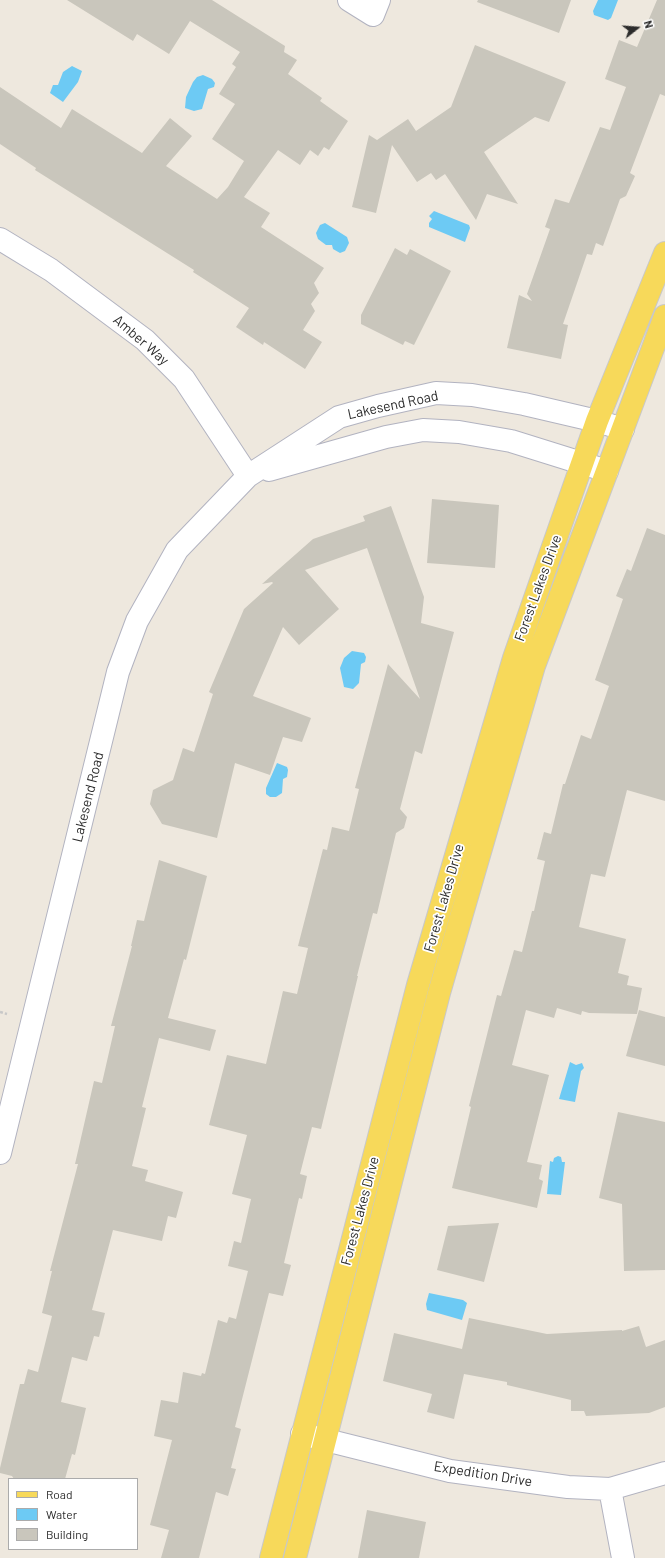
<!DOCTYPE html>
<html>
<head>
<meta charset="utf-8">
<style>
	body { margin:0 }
	#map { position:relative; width:665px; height:1558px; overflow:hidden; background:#eee8de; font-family:Barlow,sans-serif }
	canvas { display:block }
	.legend { position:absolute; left:8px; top:1478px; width:130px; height:72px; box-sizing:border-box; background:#fff; border:1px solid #ababab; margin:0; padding:5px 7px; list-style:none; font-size:12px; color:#2c2c2c }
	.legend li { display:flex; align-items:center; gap:8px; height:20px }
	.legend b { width:20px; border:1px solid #ababab }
	.north { position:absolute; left:617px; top:8px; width:40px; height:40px; -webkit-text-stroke:3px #fff; paint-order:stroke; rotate:73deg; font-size:11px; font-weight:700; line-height:16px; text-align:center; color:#2c2c2c }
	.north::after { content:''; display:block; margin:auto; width:14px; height:18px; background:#2c2c2c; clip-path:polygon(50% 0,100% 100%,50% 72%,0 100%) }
</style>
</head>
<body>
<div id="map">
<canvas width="665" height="1558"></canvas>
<ul class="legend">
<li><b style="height:5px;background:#f7d95a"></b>Road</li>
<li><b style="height:11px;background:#6dcaf4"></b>Water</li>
<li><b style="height:11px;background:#c9c6bc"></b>Building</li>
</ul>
<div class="north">N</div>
</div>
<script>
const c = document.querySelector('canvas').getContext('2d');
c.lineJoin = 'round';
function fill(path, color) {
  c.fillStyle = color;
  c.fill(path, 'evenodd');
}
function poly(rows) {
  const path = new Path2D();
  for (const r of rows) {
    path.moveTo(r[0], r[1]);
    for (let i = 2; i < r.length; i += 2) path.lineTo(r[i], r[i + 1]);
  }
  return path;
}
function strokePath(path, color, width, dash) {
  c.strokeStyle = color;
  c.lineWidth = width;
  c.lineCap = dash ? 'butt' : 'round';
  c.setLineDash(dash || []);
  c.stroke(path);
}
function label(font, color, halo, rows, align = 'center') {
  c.font = font + ' Barlow,sans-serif';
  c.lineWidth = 3.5;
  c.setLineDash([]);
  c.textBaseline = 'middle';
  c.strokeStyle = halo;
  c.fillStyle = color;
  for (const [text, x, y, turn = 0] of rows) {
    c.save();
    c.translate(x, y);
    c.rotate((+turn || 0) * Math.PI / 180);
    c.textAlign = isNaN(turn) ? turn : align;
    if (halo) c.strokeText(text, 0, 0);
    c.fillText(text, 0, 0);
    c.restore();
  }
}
fill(poly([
	[598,0,618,0,611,18,608,20,594,15,593,11],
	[72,66,82,71,78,82,63,102,50,93,53,85,58,85,63,72],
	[203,75,212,79,215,83,214,87,208,89,202,109,194,111,185,108,186,97,193,82,197,77],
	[434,211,469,225,470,228,465,242,429,227,429,223,432,219,429,216],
	[325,223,347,237,349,243,345,251,340,253,333,249,332,245,326,245,318,239,316,233,320,225],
	[352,651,364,653,366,657,365,662,361,664,359,683,353,689,344,687,340,668,344,658],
	[277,763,287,767,288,770,287,777,283,779,282,793,276,797,270,797,266,794,266,788],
	[570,1062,576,1065,582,1063,584,1068,581,1071,575,1102,559,1099],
	[558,1156,561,1157,562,1162,565,1162,561,1195,547,1194,550,1161,553,1162,554,1158],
	[429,1293,463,1300,467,1303,462,1320,427,1310,426,1304]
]), '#6dcaf4');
fill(poly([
	[67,0,212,0,285,46,284,52,297,60,288,74,322,98,320,101,348,121,329,150,324,147,318,156,310,150,300,165,278,150,244,197,270,213,261,227,324,268,314,283,319,293,311,304,315,311,303,330,322,342,305,369,264,342,263,345,236,327,249,308,193,272,194,270,35,170,36,168,0,144,0,87,61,128,72,109,142,153,170,118,192,136,166,166,217,199,228,187,244,161,212,139,235,104,219,94,236,67,232,64,240,52,190,21,169,54,137,34,133,41],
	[478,0,571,0,559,33,477,2],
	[657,0,665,0,665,96,660,94,630,173,635,176,626,196,620,199,603,246,596,243,592,255,587,254,563,324,568,325,561,359,507,348,519,295,532,301,527,294,550,229,545,227,555,199,569,203,600,127,610,130,626,87,605,79,619,40,637,47],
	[475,45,566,82,549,122,535,117,484,152,518,204,487,194,476,220,445,174,436,180,431,173,417,182,392,145,376,213,352,207,369,135,377,140,408,119,416,131,451,107],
	[395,248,407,255,410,249,451,271,414,345,405,341,403,345,361,324,361,315],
	[432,499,499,505,495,568,427,563],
	[391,506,424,597,421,623,454,632,422,754,415,751,400,809,407,817,404,828,396,833,377,914,373,913,357,976,358,976,321,1129,312,1127,300,1174,307,1176,302,1199,299,1198,284,1263,291,1265,283,1296,269,1293,235,1427,241,1429,231,1468,236,1469,228,1496,216,1492,199,1558,161,1558,169,1530,150,1525,172,1440,154,1436,161,1400,178,1403,183,1372,201,1376,202,1373,205,1374,218,1320,227,1323,229,1317,236,1319,248,1271,228,1266,234,1241,241,1243,251,1199,232,1194,247,1135,209,1125,227,1055,266,1064,283,991,297,994,308,948,298,946,323,849,327,850,332,827,349,831,359,789,355,788,388,664,420,699,367,548,305,570,339,609,299,645,283,627,253,696,311,718,302,742,283,737,270,775,235,763,217,838,162,824,150,804,153,790,173,780,183,748,194,752,213,694,209,692,244,609,273,583,272,582,262,584,313,539,365,521,363,516],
	[647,528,665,535,665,801,627,790,605,877,591,874,579,927,626,939,618,973,629,976,627,985,642,988,637,1014,589,1013,582,1011,581,1015,557,1008,554,1018,526,1010,512,1065,549,1075,527,1162,542,1165,539,1179,543,1181,537,1208,452,1188,471,1107,469,1106,497,995,501,996,514,950,522,952,532,911,534,911,545,861,537,859,544,832,551,834,563,784,565,784,581,735,591,739,609,686,595,680,623,599,616,596,627,569,631,571],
	[159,860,207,876,186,960,184,959,168,1018,216,1030,210,1051,159,1038,142,1107,146,1108,132,1166,148,1170,145,1181,183,1192,176,1218,168,1216,162,1241,113,1230,92,1310,105,1313,99,1337,94,1336,87,1361,72,1357,61,1402,86,1408,75,1455,72,1454,65,1479,14,1479,12,1476,0,1473,0,1468,20,1384,24,1384,28,1369,38,1372,52,1316,42,1313,52,1271,50,1271,78,1164,75,1164,94,1081,102,1083,115,1026,111,1026,132,946,131,946,137,920,144,921],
	[639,1010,665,1017,665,1066,626,1056],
	[618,1112,665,1122,665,1270,624,1271,622,1204,599,1198],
	[499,1223,484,1282,437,1270,448,1226],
	[469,1318,547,1334,622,1330,622,1331,639,1326,646,1347,665,1340,665,1407,649,1413,586,1416,584,1411,571,1411,571,1400,507,1385,507,1382,464,1374,454,1419,427,1412,432,1394,383,1381,394,1333,462,1349],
	[367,1510,426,1522,419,1558,358,1558]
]), '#c9c6bc');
const minor = poly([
	[349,0,373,15,379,0],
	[0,239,51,270,145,340,184,379,248,476],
	[269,470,386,437,423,430,459,432,511,441,607,471],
	[0,1153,118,672,137,621,177,550,248,476,339,417,378,406,436,393,472,395,524,404,597,421,623,429],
	[302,1434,450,1471,568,1487,610,1489,665,1473],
	[610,1489,623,1558]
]);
const major = poly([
	[271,1558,418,985,514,658,597,421,665,253],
	[295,1558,439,993,534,666,665,316]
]);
strokePath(minor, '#b2b3c0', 24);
strokePath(major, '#c8c8c8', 24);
strokePath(poly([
	[0,1012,7,1014]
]), '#c8c8c8', 2.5, [3, 2]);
strokePath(minor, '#fff', 22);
strokePath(major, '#f7d95a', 22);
label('14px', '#2c2c2c', '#fff', [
	["Amber Way",141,340,41],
	["Lakesend Road",393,405,-12],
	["Forest Lakes Drive",538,588,-70],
	["Lakesend Road",88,797,-76],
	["Forest Lakes Drive",444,898,-74],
	["Forest Lakes Drive",360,1211,-75],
	["Expedition Drive",483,1474,9]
]);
</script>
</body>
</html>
